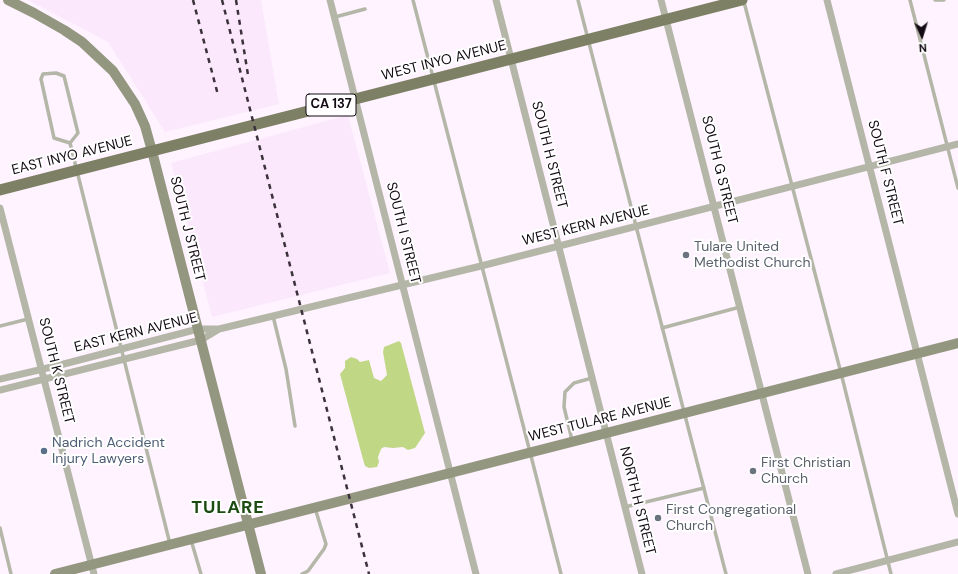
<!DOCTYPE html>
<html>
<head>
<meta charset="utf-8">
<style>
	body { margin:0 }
	#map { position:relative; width:958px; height:574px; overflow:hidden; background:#fef3ff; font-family:"DM Sans",sans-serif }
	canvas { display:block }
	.north { position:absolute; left:902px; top:16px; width:40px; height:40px; -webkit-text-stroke:3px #fff; paint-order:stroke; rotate:176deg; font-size:11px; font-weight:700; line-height:16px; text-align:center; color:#130a13 }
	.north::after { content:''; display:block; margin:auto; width:14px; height:18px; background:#130a13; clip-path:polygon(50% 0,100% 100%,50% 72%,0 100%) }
</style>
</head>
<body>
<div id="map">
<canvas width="958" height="574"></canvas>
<div class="north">N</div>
</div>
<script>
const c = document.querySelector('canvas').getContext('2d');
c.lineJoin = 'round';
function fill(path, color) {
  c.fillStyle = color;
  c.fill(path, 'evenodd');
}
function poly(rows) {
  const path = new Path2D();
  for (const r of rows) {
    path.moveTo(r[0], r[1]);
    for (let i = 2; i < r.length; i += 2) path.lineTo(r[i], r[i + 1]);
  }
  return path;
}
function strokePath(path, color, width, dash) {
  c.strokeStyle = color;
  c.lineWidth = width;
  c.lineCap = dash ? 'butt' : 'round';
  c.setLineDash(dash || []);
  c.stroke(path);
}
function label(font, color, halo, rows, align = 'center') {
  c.font = font + ' "DM Sans",sans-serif';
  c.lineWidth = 4;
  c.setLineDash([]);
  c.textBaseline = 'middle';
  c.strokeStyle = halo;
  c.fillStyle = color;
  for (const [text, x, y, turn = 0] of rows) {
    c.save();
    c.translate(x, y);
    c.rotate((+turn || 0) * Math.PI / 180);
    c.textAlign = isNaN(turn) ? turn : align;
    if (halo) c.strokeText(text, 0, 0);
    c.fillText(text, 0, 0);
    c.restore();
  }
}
fill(poly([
	[28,0,261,0,279,104,165,132,108,42],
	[348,115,390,273,212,317,171,163]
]), '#fce8fd');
fill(poly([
	[399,341,401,343,425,433,415,448,408,450,403,447,393,448,384,447,381,449,378,457,379,462,377,467,369,468,365,466,364,463,340,374,345,368,345,361,351,357,357,359,360,362,369,360,374,378,381,381,387,375,383,352,384,347]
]), '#c0d785');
strokePath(poly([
	[413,0,530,452,561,574],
	[578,0,636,226,726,574],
	[910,0,958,188],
	[935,0,944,0],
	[744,2,841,373,891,574],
	[335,17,365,9],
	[70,143,54,138,41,79,43,74,56,73,64,76,78,133,70,143,170,544],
	[273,316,286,369,295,426],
	[0,326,28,319],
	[662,328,740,307],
	[572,440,564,407,565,392,574,383,592,378],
	[625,507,704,488],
	[0,528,11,574],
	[191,540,201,574],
	[302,574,308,571,324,549,326,544,315,508]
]), '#b4b6a7', 3.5);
strokePath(poly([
	[330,0,476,574],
	[496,0,642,574],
	[661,0,808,574],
	[827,0,958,514],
	[0,208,94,574],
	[0,379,60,365,198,329,219,329,481,266,958,144],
	[0,390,201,340,219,329],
	[836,574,958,542]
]), '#b4b6a7', 7);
strokePath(poly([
	[8,0,34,13,64,30,82,42,113,71,135,104,145,126,152,151,261,574],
	[55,574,958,343]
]), '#949780', 10);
strokePath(poly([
	[0,190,742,0]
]), '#7d8064', 11);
strokePath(poly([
	[193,0,218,95],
	[222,0,369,574],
	[236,0,248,75]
]), '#3c323c', 2.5, [5, 5]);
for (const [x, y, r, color] of [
	[686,255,4,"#6b7280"],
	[44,451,4,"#5c6f8a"],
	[753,471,4,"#6b7280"],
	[658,518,4,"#6b7280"]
]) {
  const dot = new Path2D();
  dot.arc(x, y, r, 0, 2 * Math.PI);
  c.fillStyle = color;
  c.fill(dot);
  strokePath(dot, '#fff', 1.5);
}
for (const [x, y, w] of [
	[331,105,50]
]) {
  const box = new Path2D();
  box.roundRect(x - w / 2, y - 11, w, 22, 3);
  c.fillStyle = '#fff';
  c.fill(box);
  strokePath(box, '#130a13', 1);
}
label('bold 13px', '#130a13', null, [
	["CA 137",331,105]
]);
label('14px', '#130a13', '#fff', [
	["WEST INYO AVENUE",444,61,-14],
	["SOUTH H STREET",549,155,76],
	["EAST INYO AVENUE",72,156,-14],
	["SOUTH G STREET",719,170,76],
	["SOUTH F STREET",885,173,76],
	["WEST KERN AVENUE",586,226,-14],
	["SOUTH J STREET",187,229,76],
	["SOUTH I STREET",403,233,76],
	["EAST KERN AVENUE",136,333,-14],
	["SOUTH K STREET",56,371,76],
	["WEST TULARE AVENUE",600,420,-14],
	["NORTH H STREET",637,501,76]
]);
label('14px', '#5b616d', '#fff', [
	["Tulare United",694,247],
	["Methodist Church",694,263],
	["First Christian",761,463],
	["Church",761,479],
	["First Congregational",666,510],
	["Church",666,526]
], 'left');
label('14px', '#4e5e75', '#fff', [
	["Nadrich Accident",52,443],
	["Injury Lawyers",52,459]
], 'left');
c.letterSpacing = '1px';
label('bold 18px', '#1d4c13', '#fff', [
	["TULARE",228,508]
]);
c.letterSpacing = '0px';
</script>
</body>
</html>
